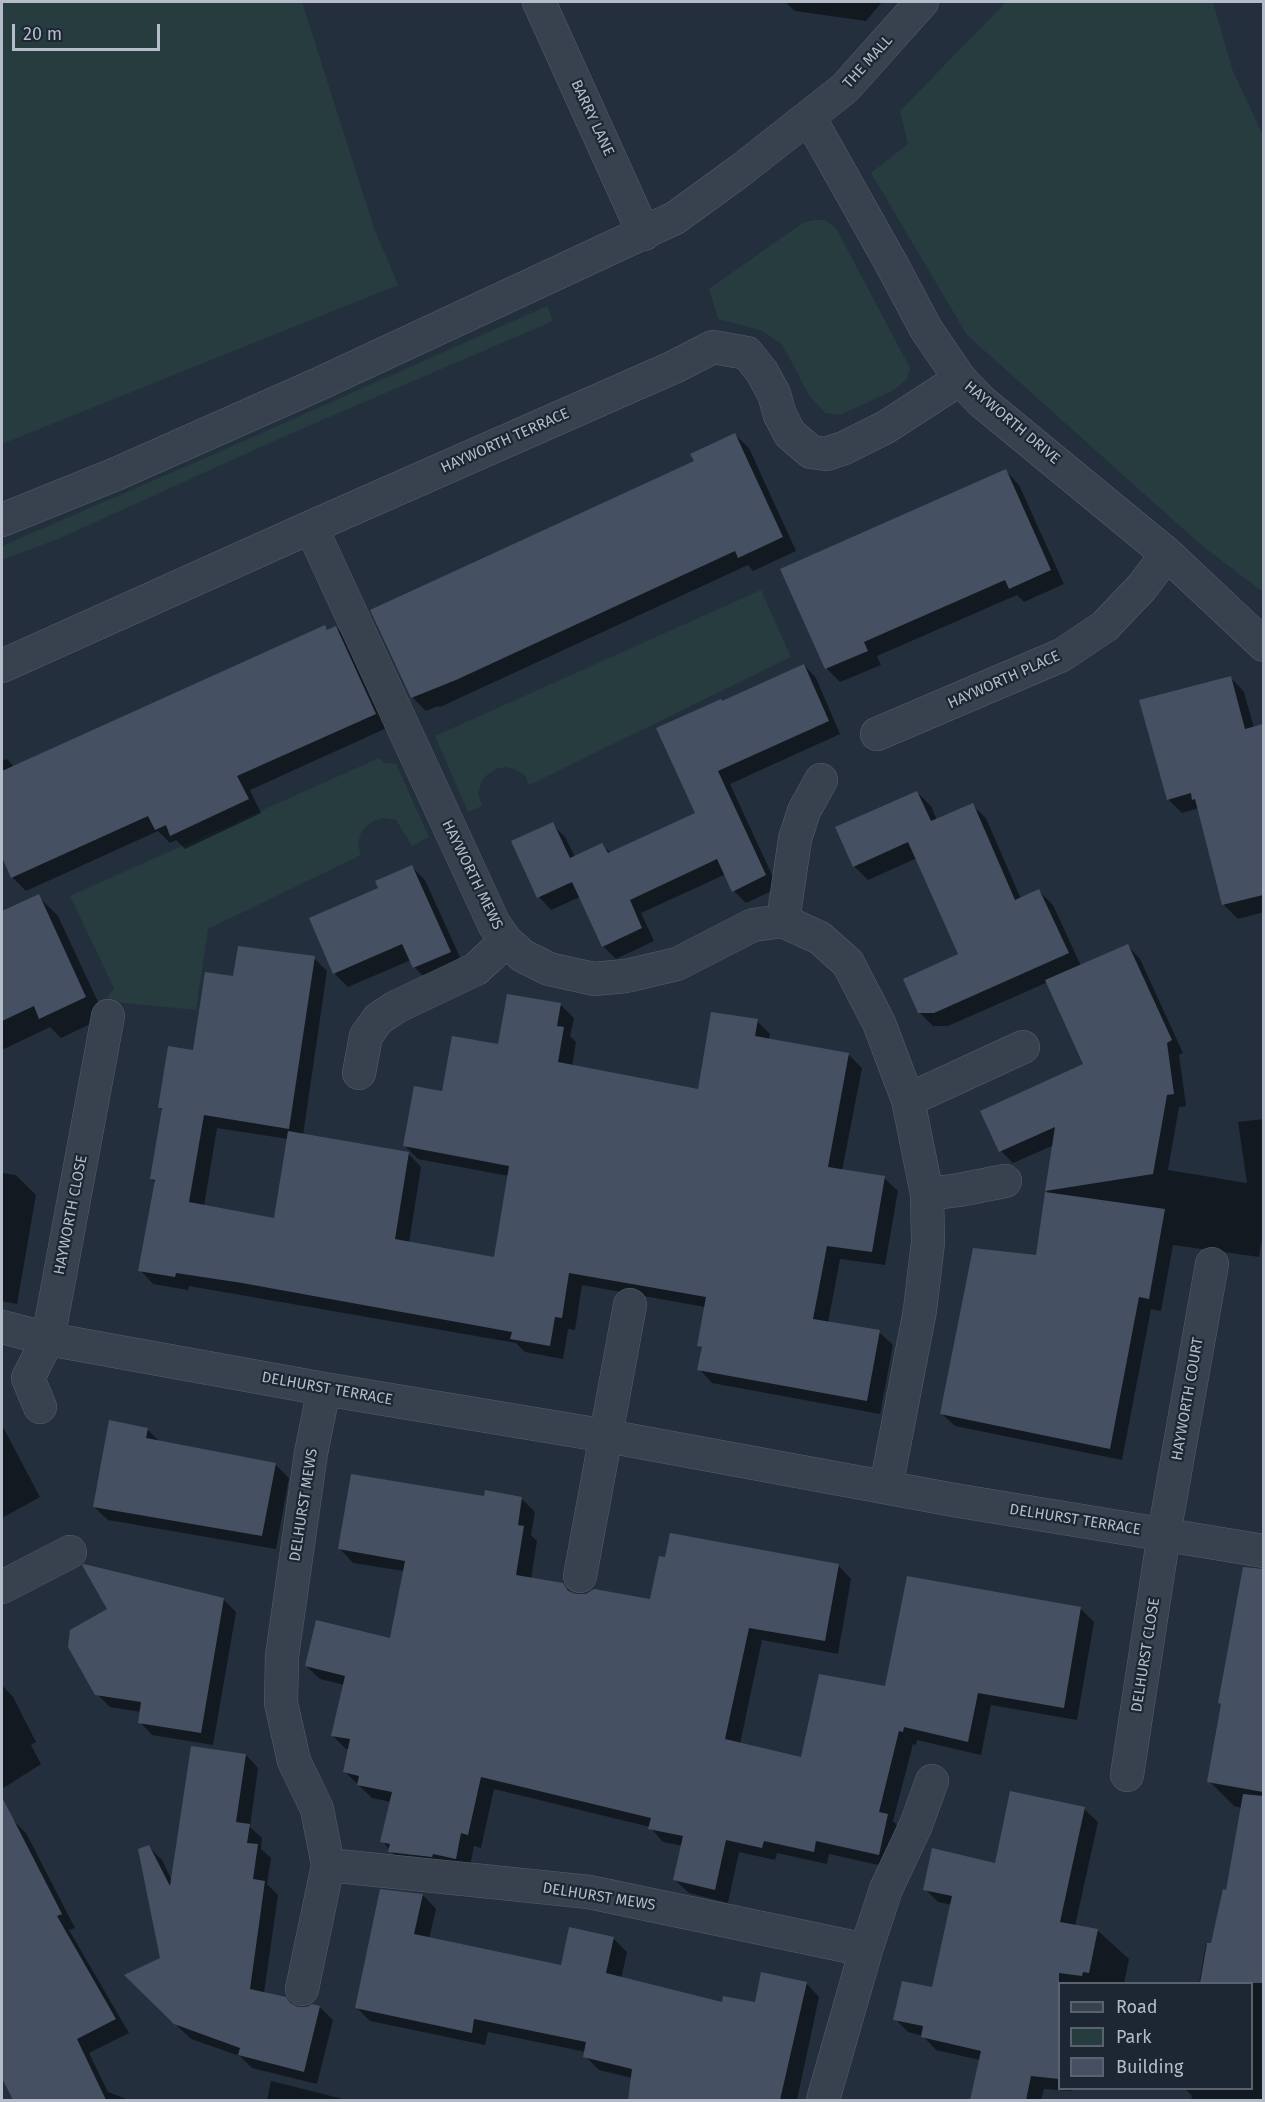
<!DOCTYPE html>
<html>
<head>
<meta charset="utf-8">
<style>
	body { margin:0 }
	#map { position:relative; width:1265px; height:2102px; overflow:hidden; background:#242f3e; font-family:"Fira Sans",sans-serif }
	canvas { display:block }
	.frame { position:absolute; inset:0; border:3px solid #b4bcc9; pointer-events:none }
	.legend { position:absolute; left:1058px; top:1982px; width:195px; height:108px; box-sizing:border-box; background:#1d2633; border:2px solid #59626f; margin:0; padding:8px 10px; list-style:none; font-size:18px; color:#b4bcc9 }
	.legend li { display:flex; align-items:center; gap:12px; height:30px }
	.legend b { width:30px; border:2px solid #59626f }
	.scale { position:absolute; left:12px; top:24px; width:148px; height:27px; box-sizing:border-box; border:3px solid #b4bcc9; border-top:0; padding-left:8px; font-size:18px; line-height:21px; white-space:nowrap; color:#b4bcc9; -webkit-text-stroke:4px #1d2633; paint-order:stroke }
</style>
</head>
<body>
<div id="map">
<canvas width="1265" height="2102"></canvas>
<div class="frame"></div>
<ul class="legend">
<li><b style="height:8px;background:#38414e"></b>Road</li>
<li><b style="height:16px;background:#263c3f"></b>Park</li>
<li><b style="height:16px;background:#455162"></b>Building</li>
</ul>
<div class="scale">20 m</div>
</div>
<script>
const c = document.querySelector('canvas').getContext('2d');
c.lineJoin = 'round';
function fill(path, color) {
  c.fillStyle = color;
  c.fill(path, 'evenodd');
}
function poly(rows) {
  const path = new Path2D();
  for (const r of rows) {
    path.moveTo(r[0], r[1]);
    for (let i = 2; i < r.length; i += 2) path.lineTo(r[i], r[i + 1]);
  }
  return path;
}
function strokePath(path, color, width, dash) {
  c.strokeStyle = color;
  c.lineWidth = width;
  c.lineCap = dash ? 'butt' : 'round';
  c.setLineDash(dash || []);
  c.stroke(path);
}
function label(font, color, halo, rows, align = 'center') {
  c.font = font + ' "Fira Sans",sans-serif';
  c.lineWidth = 4.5;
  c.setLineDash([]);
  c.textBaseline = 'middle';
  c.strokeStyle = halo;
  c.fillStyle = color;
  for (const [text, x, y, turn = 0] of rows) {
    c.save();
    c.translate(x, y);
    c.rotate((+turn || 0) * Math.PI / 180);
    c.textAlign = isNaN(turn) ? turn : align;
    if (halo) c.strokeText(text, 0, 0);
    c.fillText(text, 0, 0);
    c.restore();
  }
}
fill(poly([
	[2,2,302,2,374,228,398,285,2,444],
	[1006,2,1213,2,1232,69,1263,135,1263,592,1201,545,967,335,871,173,908,144,900,111],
	[816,220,825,220,836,228,910,368,907,379,894,390,840,415,825,413,809,395,782,344,760,330,718,319,709,289,804,222],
	[547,306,553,321,276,440,58,539,2,560,2,546,203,459],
	[761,590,791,657,529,785,524,774,514,769,505,767,496,769,488,774,482,781,478,794,482,806,468,812,435,736],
	[379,758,385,763,396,764,429,837,412,846,396,820,383,818,374,821,365,827,360,835,358,846,361,855,208,929,196,1010,105,1001,114,988,70,896]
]), '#263c3f');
fill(poly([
	[785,2,882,2,866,21,795,11],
	[735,435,749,448,796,551,753,571,748,565,440,707,438,706,426,711,412,697,696,462],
	[1006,471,1019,485,1064,584,1024,602,1017,595,877,656,881,665,840,682,826,668,782,569],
	[325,627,328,631,336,627,349,641,389,727,250,790,261,813,185,849,176,840,170,843,158,831,26,891,12,877,2,853,2,761,7,759,14,767],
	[804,665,816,678,840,734,730,784,778,888,746,903,734,891,726,874,641,913,654,941,616,959,603,946,580,897,551,910,539,897,552,824,565,837,575,857,602,845,611,853,697,813,722,702],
	[1231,678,1244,692,1254,728,1264,727,1264,912,1238,919,1224,905,1199,808,1182,813,1168,799],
	[917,792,931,806,937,820,972,805,986,818,1021,899,1039,891,1053,905,1081,966,1128,946,1140,959,1183,1053,1179,1055,1186,1106,1179,1107,1168,1170,1247,1183,1238,1122,1264,1119,1264,1226,1259,1257,1173,1245,1161,1311,1151,1309,1122,1460,955,1426,942,1414,1037,1256,1054,1145,1013,1163,1001,1151,1085,1065,1048,982,948,1026,933,1026,919,1012,960,955,917,858,868,880,854,866],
	[412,867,425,880,464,966,428,981,414,967,411,960,348,987,334,973,380,889],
	[38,896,58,916,105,1017,61,1038,50,1027,2,1050,2,913],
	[314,958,327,971,303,1135,408,1153,421,1167,409,1243,495,1259,509,1176,418,1159,405,1146,443,1093,499,1046,561,1005,574,1018,570,1036,576,1042,572,1067,699,1091,757,1021,770,1034,769,1040,848,1054,862,1068,842,1171,884,1178,898,1191,885,1265,840,1259,828,1323,879,1332,893,1345,880,1414,712,1383,699,1369,703,1349,699,1345,705,1307,582,1285,575,1330,568,1329,563,1359,525,1352,516,1343,189,1286,188,1290,153,1284,140,1270,156,1183,151,1179,163,1111,160,1107,194,1051,234,978],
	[217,1128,288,1139,275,1219,204,1206],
	[2,1173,16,1175,36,1195,17,1304,2,1301],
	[2,1425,40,1497,2,1518],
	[147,1429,161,1443,275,1464,289,1478,276,1549,108,1520,94,1507],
	[485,1498,521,1498,535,1512,531,1535,537,1541,531,1579,562,1585,571,1594,651,1601,838,1565,851,1579,838,1654,762,1640,740,1744,802,1759,886,1688,908,1578,1081,1609,1094,1622,1077,1720,991,1705,981,1755,917,1740,916,1745,913,1744,893,1821,900,1828,892,1868,829,1854,827,1864,777,1853,775,1860,739,1852,728,1903,689,1893,675,1880,683,1846,663,1842,650,1827,494,1789,481,1848,474,1846,469,1871,403,1865,382,1841,391,1802,372,1798,345,1772,350,1749,346,1749,332,1735,344,1685,320,1679,306,1666,391,1640,404,1571,353,1563,340,1549],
	[223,1599,236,1612,213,1745,152,1735,140,1722,141,1712,110,1707,97,1694],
	[1238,1599,1264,1604,1264,2100,1191,2100,1192,2096,1184,2088,1252,2088,1252,1984,1199,1984,1206,1944,1212,1945,1227,1892,1242,1808,1234,1806,1209,1781,1223,1706,1219,1703],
	[2,1685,13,1697,36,1742,31,1745,41,1764,2,1789],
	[246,1755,258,1768,250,1827,262,1838,261,1849,271,1858,267,1884,278,1895,264,1993,297,2009,320,2007,333,2020,317,2084,252,2068,240,2056,191,2039,126,1976,162,1959,149,1847,162,1860,172,1881],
	[1084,1809,1098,1822,1075,1926,1097,1930,1129,1959,1124,1984,1060,1984,1060,2088,1072,2088,1072,2091,1044,2089,1041,2100,972,2100,980,2060,936,2050,923,2036,908,2032,895,2019,933,1989,952,1905,938,1902,925,1889,996,1865],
	[12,1819,26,1833,75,1928,69,1930,129,2033,89,2053,108,2092,129,2100,14,2100,2,2075,2,1824],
	[423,1895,436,1909,429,1939,562,1967,613,1938,627,1952,621,1979,723,2003,756,2004,806,1983,819,1997,797,2100,628,2100,632,2078,599,2070,585,2056,586,2052,488,2032,485,2045,370,2021,357,2008],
	[271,2081,347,2100,267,2100]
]), '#0007');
fill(poly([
	[735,433,783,537,738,558,735,551,456,680,411,698,370,610,694,461,690,454],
	[1006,469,1051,570,1009,589,1005,580,898,627,864,642,868,651,825,669,780,569],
	[325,625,327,630,336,626,376,714,237,776,249,799,170,836,166,825,155,830,148,816,11,878,2,857,2,771],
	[804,664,829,721,718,771,766,875,732,892,717,859,630,900,642,928,602,947,572,882,537,898,511,841,553,822,570,858,602,843,608,853,695,813,656,728,721,699,722,701],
	[1231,676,1245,729,1263,724,1263,895,1222,905,1195,799,1192,800,1191,793,1167,800,1139,700],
	[917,791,931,821,973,803,1015,900,1039,889,1069,953,934,1013,918,1013,903,979,958,954,908,842,853,867,835,827],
	[412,865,451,952,413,968,402,944,333,974,309,918,378,888,375,881],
	[39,894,86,997,39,1019,34,1006,2,1021,2,911],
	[1128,944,1172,1040,1167,1043,1174,1094,1167,1095,1153,1174,1045,1191,1055,1127,999,1152,980,1111,1083,1064,1045,980],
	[238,946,315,956,289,1129,204,1115,189,1202,274,1218,288,1131,409,1152,395,1239,494,1257,509,1166,403,1146,414,1086,442,1091,452,1036,498,1044,507,994,561,1003,557,1026,564,1027,558,1062,698,1089,711,1012,758,1019,755,1036,849,1053,828,1167,885,1176,872,1252,827,1246,813,1319,880,1330,867,1401,697,1370,702,1347,697,1346,706,1297,569,1273,562,1318,555,1317,550,1346,510,1339,512,1332,242,1283,176,1273,175,1277,138,1271,155,1180,150,1179,162,1108,158,1108,168,1046,193,1050,205,972,233,976],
	[1045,1192,1165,1209,1149,1299,1139,1297,1110,1449,940,1414,973,1248,1036,1255],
	[109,1420,148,1428,146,1438,276,1463,262,1536,93,1507],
	[351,1474,484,1496,485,1490,522,1497,518,1525,524,1526,516,1575,563,1583,568,1591,576,1594,586,1594,594,1589,650,1599,659,1556,665,1557,670,1533,839,1564,825,1641,749,1628,725,1739,801,1757,819,1674,885,1686,907,1576,1081,1607,1064,1708,978,1693,968,1742,904,1727,903,1732,899,1731,879,1812,888,1814,879,1855,816,1841,814,1852,764,1841,762,1848,726,1840,715,1890,673,1880,683,1836,648,1829,651,1818,481,1777,468,1835,461,1833,456,1859,433,1854,432,1857,388,1852,390,1844,380,1842,392,1792,357,1785,359,1776,343,1772,350,1739,331,1736,345,1676,305,1666,316,1620,390,1638,405,1561,338,1549],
	[84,1564,224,1598,201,1733,138,1723,141,1702,95,1695,68,1647,70,1630,107,1609,82,1565],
	[1243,1567,1263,1569,1263,1792,1207,1782,1221,1704,1218,1703],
	[191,1746,246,1754,236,1822,250,1824,247,1843,258,1844,253,1879,265,1881,250,1989,286,1997,290,2003,298,2007,307,2007,312,2004,320,2006,304,2072,238,2055,240,2048,174,2024,124,1975,160,1958,138,1849,149,1845,170,1886],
	[1010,1791,1085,1807,1060,1922,1098,1929,1089,1973,1083,1972,1082,1976,1059,1973,1059,2079,1031,2076,1026,2100,970,2100,981,2051,921,2037,923,2026,893,2020,902,1981,932,1987,952,1896,923,1890,932,1848,995,1863],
	[1243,1794,1263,1796,1263,1983,1200,1983,1207,1943,1211,1943,1223,1889,1226,1890],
	[2,1797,62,1914,57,1916,116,2019,77,2039,106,2100,13,2100,2,2078],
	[380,1889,423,1894,414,1934,561,1965,569,1927,614,1937,606,1973,722,2002,723,1996,755,2002,761,1972,807,1982,780,2100,628,2100,632,2069,583,2057,586,2042,474,2019,472,2033,355,2008]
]), '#455162');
const minor = poly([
	[539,2,644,234],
	[809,117,891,263,926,329,960,379,981,401,1167,554,1264,645],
	[311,527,494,924,506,941,523,956,549,969,594,979,626,976,677,964,753,925,783,921,820,938,848,963,879,1023,908,1100,927,1194,928,1242,920,1310,886,1487],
	[2,666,311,527,674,367,713,347,747,353,762,372,774,394,780,415,790,434,811,452,826,454,844,448,886,427,960,379],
	[877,734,1062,655,1105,626,1142,587,1167,554],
	[783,921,795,839,804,811,821,780],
	[359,1073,366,1036,378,1019,396,1007,476,969,506,941],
	[908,1100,1023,1047],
	[927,1194,959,1190,1005,1181],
	[2,1327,48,1339,324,1389,607,1436,954,1500,1264,1551],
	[40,1407,28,1378,48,1339,108,1016],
	[580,1576,630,1305],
	[2,1587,70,1552],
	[1127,1775,1164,1534,1212,1264],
	[328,1865,589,1892,866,1950],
	[302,1989,328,1865,317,1809,294,1761,281,1703,282,1656,311,1453,324,1389],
	[823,2100,866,1950,886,1889,916,1825,932,1781]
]);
const tertiary = poly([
	[2,520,116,474,321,383,675,218,741,170,845,88,922,2]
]);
strokePath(minor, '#565f6c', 34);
strokePath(tertiary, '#565f6c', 34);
strokePath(minor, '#38414e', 33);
strokePath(tertiary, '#38414e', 33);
label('15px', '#b4bcc9', '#1d2633', [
	["THE MALL",868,62,-48],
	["BARRY LANE",592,118,65],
	["HAYWORTH DRIVE",1012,423,40],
	["HAYWORTH TERRACE",505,441,-24],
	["HAYWORTH PLACE",1004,680,-24],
	["HAYWORTH MEWS",472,875,64],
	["HAYWORTH CLOSE",71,1215,-79],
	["DELHURST TERRACE",327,1389,10],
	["HAYWORTH COURT",1188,1399,-80],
	["DELHURST MEWS",304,1505,-81],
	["DELHURST TERRACE",1075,1520,9],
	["DELHURST CLOSE",1146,1655,-81],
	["DELHURST MEWS",599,1897,9]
]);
</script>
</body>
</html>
